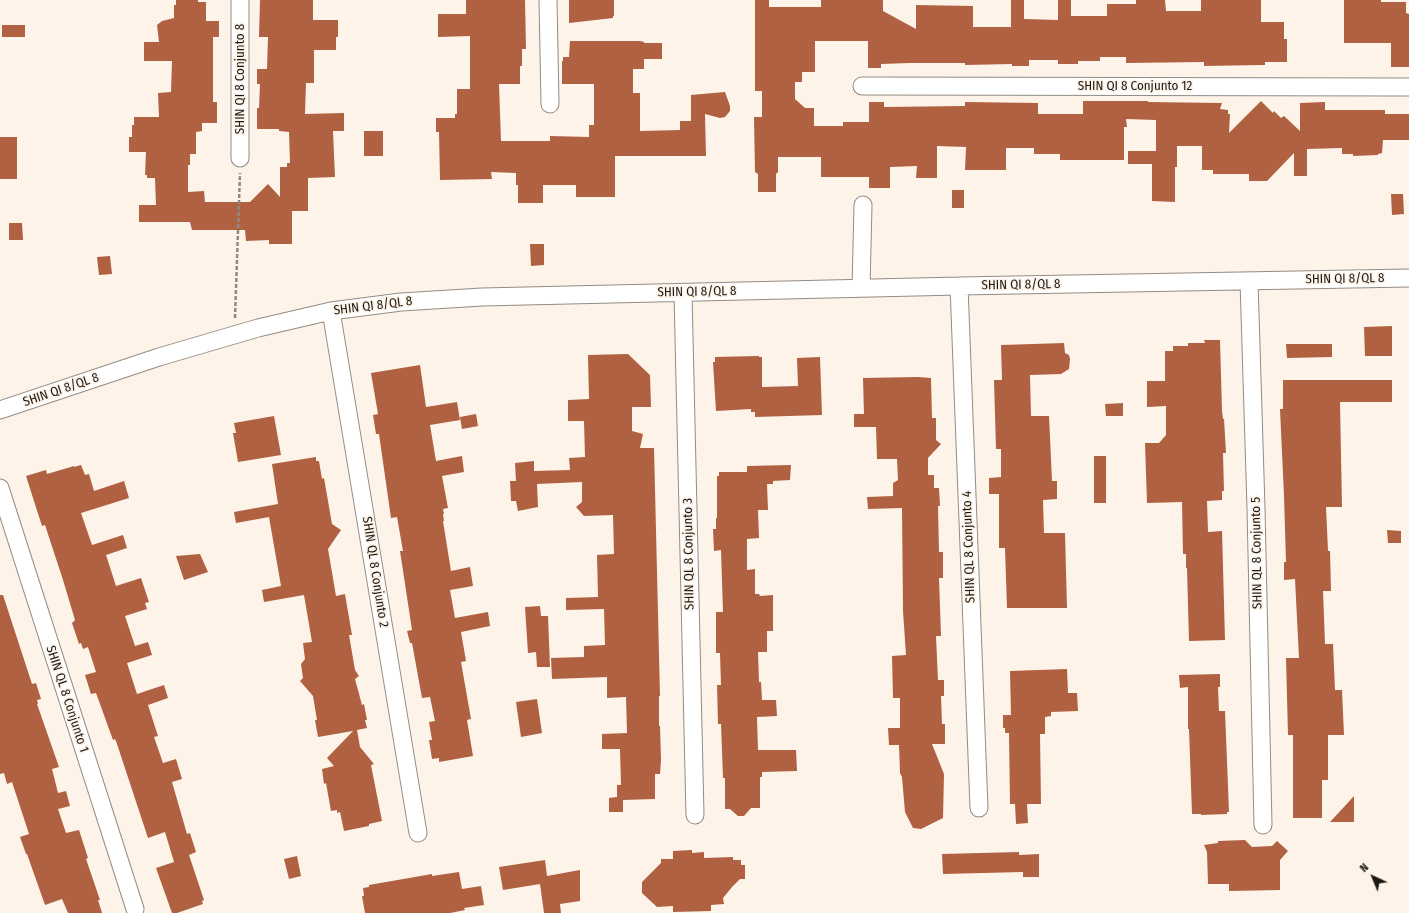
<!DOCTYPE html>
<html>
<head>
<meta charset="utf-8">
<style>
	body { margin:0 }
	#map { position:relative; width:1409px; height:913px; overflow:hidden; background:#fdf3e9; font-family:"Fira Sans Condensed",sans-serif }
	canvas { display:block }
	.north { position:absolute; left:1353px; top:857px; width:40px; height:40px; -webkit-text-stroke:3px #fdf3e9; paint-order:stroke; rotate:316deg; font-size:11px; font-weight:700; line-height:16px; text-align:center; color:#1c1915 }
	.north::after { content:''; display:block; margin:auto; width:14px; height:18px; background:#1c1915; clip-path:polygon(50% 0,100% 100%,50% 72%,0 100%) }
</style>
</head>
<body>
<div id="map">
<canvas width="1409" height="913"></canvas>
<div class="north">N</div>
</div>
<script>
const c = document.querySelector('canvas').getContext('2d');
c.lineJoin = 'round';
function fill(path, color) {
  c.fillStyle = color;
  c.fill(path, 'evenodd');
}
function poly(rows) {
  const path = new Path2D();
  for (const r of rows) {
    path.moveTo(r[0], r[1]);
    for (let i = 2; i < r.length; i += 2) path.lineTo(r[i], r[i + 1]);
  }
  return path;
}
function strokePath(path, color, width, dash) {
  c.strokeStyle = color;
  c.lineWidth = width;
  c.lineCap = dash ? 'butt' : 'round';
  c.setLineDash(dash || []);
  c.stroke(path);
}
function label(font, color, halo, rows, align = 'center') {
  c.font = font + ' "Fira Sans Condensed",sans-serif';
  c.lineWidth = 3.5;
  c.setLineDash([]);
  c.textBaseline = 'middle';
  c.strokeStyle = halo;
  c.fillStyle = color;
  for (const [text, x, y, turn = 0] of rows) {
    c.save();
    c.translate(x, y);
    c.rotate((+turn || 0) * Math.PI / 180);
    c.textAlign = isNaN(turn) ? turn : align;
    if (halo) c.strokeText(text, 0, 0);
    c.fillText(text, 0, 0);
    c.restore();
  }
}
fill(poly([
	[176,0,198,0,198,2,206,2,206,21,219,21,219,37,213,37,213,102,217,102,217,123,202,123,202,131,196,132,196,154,190,154,190,165,188,165,188,192,204,191,205,202,250,202,268,184,280,197,280,167,287,167,287,163,290,163,289,132,279,131,279,129,257,129,257,108,259,108,260,84,257,84,257,69,267,69,268,37,259,37,260,0,313,0,313,20,338,20,338,37,336,37,336,50,314,50,314,83,306,83,305,114,344,113,344,131,333,131,335,177,308,178,308,211,292,211,292,244,269,244,269,240,246,241,245,230,192,230,190,222,139,222,139,205,156,205,155,178,147,178,147,175,145,175,146,152,129,152,129,137,132,137,132,125,134,125,134,117,159,117,158,93,171,92,172,61,144,61,144,42,159,42,157,25,162,21,174,18,174,5,176,5],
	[466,0,525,0,526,49,522,49,522,66,520,66,520,84,499,84,501,141,550,141,550,136,589,137,589,125,594,125,594,84,562,84,562,61,563,61,563,57,569,57,570,41,640,41,644,42,644,43,662,43,662,59,644,59,644,69,633,69,633,93,640,93,640,131,680,130,680,121,691,121,691,95,725,92,730,106,730,111,725,117,720,118,705,114,706,156,615,156,615,197,576,197,576,185,543,185,543,203,518,203,518,185,516,185,516,173,491,172,492,179,440,180,439,132,436,132,436,118,455,118,455,114,457,114,457,89,470,89,470,36,438,37,438,14,466,14],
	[569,0,614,0,614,16,613,16,613,18,569,23],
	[755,0,769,0,769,7,821,7,821,0,883,0,883,11,916,29,916,5,973,6,973,27,1011,27,1011,0,1024,0,1024,19,1058,20,1058,0,1071,0,1071,16,1107,16,1107,4,1136,4,1136,0,1165,0,1166,11,1201,11,1201,0,1261,0,1261,22,1284,22,1284,39,1287,39,1287,62,1265,62,1265,65,1204,66,1204,62,1126,63,1126,57,1100,57,1100,61,1078,61,1078,64,1058,64,1058,60,1029,60,1029,66,1012,66,1012,64,965,65,965,63,910,63,881,64,881,68,868,68,868,41,815,41,815,72,802,72,802,82,795,82,795,99,805,108,814,108,814,126,843,126,843,122,869,122,869,102,884,102,884,107,965,106,965,102,1038,103,1038,114,1083,114,1083,101,1148,101,1148,102,1222,103,1220,109,1228,110,1228,114,1230,114,1229,133,1261,101,1273,113,1274,111,1281,118,1284,116,1300,131,1300,103,1325,102,1325,110,1385,110,1385,114,1409,114,1409,140,1383,140,1382,153,1378,154,1378,155,1353,156,1353,154,1342,154,1342,148,1307,149,1307,176,1294,176,1294,153,1267,181,1249,181,1249,174,1213,174,1213,170,1202,170,1202,146,1177,146,1177,167,1175,167,1175,202,1152,201,1152,164,1128,164,1128,151,1156,151,1156,120,1126,119,1127,127,1124,127,1124,160,1060,160,1060,154,1034,154,1034,148,1006,148,1006,170,965,170,966,147,937,146,937,178,916,178,917,166,890,167,890,188,869,188,869,177,821,177,821,157,778,157,778,172,776,174,776,192,758,192,758,174,755,172,754,117,762,117,762,91,755,91],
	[1344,0,1381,0,1381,2,1406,2,1406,13,1409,14,1409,67,1391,67,1391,43,1344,43],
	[2,25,25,25,25,37,2,37],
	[364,131,383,131,383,156,364,156],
	[0,137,17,137,17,179,0,179],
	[952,190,964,190,964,208,952,208],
	[1391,194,1403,194,1404,214,1392,215],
	[9,223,22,223,23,240,9,240],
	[530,244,544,244,544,265,531,266],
	[110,256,112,274,99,275,97,257],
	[1392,326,1392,356,1365,356,1364,327],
	[1204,340,1220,340,1222,411,1223,419,1224,419,1226,453,1223,453,1224,491,1222,491,1222,500,1207,501,1208,532,1222,531,1225,640,1189,641,1187,568,1186,568,1186,554,1183,554,1182,502,1147,503,1145,443,1159,443,1166,435,1166,406,1147,407,1147,381,1165,381,1165,351,1173,351,1173,346,1188,346,1188,343,1205,343],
	[1064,343,1065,353,1069,355,1070,359,1069,369,1061,374,1030,375,1031,416,1049,416,1052,481,1057,481,1057,499,1043,500,1044,533,1065,533,1067,608,1007,608,1005,548,999,548,999,494,989,494,989,478,1001,477,1001,449,996,449,994,380,1002,380,1001,345],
	[1286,344,1332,344,1332,357,1287,358],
	[628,354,650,375,651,407,632,407,632,431,643,434,640,448,654,448,660,696,659,696,659,726,660,726,661,760,660,774,655,774,655,799,623,800,623,812,609,812,609,798,617,797,617,785,621,785,620,749,602,749,602,734,627,733,626,697,607,698,607,677,552,679,551,658,584,657,584,646,605,645,604,609,566,610,566,598,598,597,597,555,614,554,613,515,584,516,576,507,582,502,582,482,537,484,538,507,518,511,516,501,511,501,510,481,516,481,515,463,534,461,534,471,570,470,569,458,585,457,584,421,568,421,568,400,589,399,588,355],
	[759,356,759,357,762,357,762,387,798,386,797,358,820,357,822,415,755,417,755,412,751,412,751,409,716,411,713,362,715,362,715,357],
	[420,365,426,407,457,402,460,420,430,425,436,461,462,456,464,472,442,476,448,508,443,509,444,514,443,514,444,521,443,521,451,571,470,567,473,586,450,590,455,618,488,612,490,626,461,632,466,661,461,662,471,719,467,720,473,756,439,762,439,758,432,759,429,740,432,740,429,722,435,721,430,697,422,698,412,643,410,643,407,631,412,630,400,551,403,551,397,517,391,518,379,434,376,434,373,415,378,414,371,373],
	[918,377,931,378,932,418,936,418,936,440,941,444,928,458,928,475,934,475,934,488,939,488,940,506,938,506,939,552,943,552,943,578,939,578,941,636,936,636,938,680,944,680,944,696,941,696,942,724,945,724,945,744,932,744,944,774,943,818,921,829,913,828,905,812,902,777,900,773,899,745,889,745,888,728,900,728,900,698,893,698,892,656,906,655,903,611,902,508,868,509,867,497,893,496,893,483,898,480,897,459,877,459,876,427,854,427,854,414,864,414,863,378],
	[1283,380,1392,380,1392,402,1340,402,1342,507,1326,507,1328,551,1330,551,1331,591,1323,591,1325,644,1333,644,1335,690,1342,690,1344,735,1328,735,1328,780,1322,780,1322,818,1293,818,1293,735,1288,735,1286,658,1299,658,1295,579,1284,580,1284,562,1286,562,1284,496,1280,409,1283,409],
	[1123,403,1123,416,1106,416,1105,404],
	[476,414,478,426,462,429,460,417],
	[274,416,281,455,238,462,233,433,236,433,234,423],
	[1094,456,1106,456,1106,503,1094,503],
	[316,457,316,461,319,461,322,479,324,478,332,524,341,530,328,549,336,596,345,594,352,635,349,635,355,670,359,676,355,679,362,705,364,704,367,720,365,720,367,728,357,730,360,747,374,764,371,765,382,821,369,824,369,826,344,831,340,812,337,813,337,810,331,811,326,783,324,784,322,769,334,766,327,758,353,731,318,737,315,720,317,720,313,696,300,681,303,678,301,664,305,659,303,643,312,642,304,595,264,602,262,590,281,586,269,517,236,523,234,512,278,504,272,464],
	[81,465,85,475,89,474,94,491,124,481,129,498,81,513,92,545,123,535,127,548,106,555,116,586,141,578,149,602,145,603,147,609,125,616,135,646,148,642,152,655,127,663,137,694,164,685,168,698,148,705,158,736,154,737,163,763,176,759,182,779,172,782,187,834,190,833,196,852,189,855,204,900,202,901,203,904,177,913,172,913,156,868,174,862,165,832,148,838,117,744,115,739,113,740,96,693,91,694,85,675,96,672,88,647,83,649,81,643,79,644,72,623,75,620,63,580,45,525,42,526,26,476,46,470,47,474,74,466,74,467],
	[791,465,790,480,773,481,773,484,767,484,768,510,758,510,759,538,747,539,747,570,755,569,755,594,759,594,760,596,773,595,773,631,767,631,767,652,758,652,759,682,761,682,762,700,776,700,777,716,757,717,758,750,796,750,797,771,762,772,762,777,760,777,760,808,751,808,744,816,738,816,730,809,725,809,725,778,723,778,721,724,718,724,717,685,721,685,720,653,716,653,716,612,723,612,721,550,714,551,713,529,716,529,716,518,717,518,717,476,719,476,719,472,747,472,747,466],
	[1387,530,1401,531,1401,543,1388,543],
	[200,554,208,572,184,580,176,556],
	[0,595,3,595,32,684,36,683,41,699,37,700,38,704,37,704,59,767,52,769,58,793,66,791,70,806,58,809,66,833,79,830,88,858,86,859,100,900,98,900,102,913,68,913,62,899,45,905,27,854,26,854,20,837,29,834,12,782,7,784,4,773,0,774],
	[540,606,541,616,548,616,550,667,537,667,536,652,528,653,525,607],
	[1067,669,1068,693,1077,693,1078,711,1051,712,1051,716,1045,717,1045,734,1040,734,1041,804,1027,804,1028,823,1016,824,1015,804,1010,804,1009,733,1005,733,1005,728,1003,728,1003,715,1011,715,1010,671],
	[1220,674,1220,687,1218,687,1219,711,1225,711,1229,812,1227,812,1227,814,1201,815,1201,814,1192,814,1189,729,1188,729,1188,687,1180,688,1179,675],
	[537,699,542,733,521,737,516,702],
	[1354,796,1354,822,1330,822,1343,808],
	[1245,840,1252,847,1272,846,1277,841,1288,851,1280,860,1280,890,1229,891,1229,884,1208,884,1207,852,1204,845,1218,843,1218,841],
	[692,850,692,853,704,852,704,858,733,857,733,860,741,860,741,865,745,865,745,879,740,879,732,887,723,898,724,904,711,905,711,911,673,912,673,906,657,907,642,893,642,882,661,863,661,859,673,859,673,851],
	[1019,852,1019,855,1039,854,1039,877,1023,877,1023,872,943,874,942,854],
	[297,856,301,876,289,879,284,859],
	[545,860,547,876,580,870,580,901,560,904,561,913,544,913,540,884,503,890,499,867],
	[459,872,462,889,481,886,484,905,464,908,465,910,450,913,365,913,362,896,364,896,363,888,369,887,369,885,432,874,432,876]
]), '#af6142');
const minor = poly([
	[240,0,240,158],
	[548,0,550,104],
	[862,86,1409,87],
	[1249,281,1256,508,1263,825],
	[959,286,979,808],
	[861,288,863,205],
	[683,293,695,815],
	[331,311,418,833],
	[0,410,159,357,258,328,331,311,401,302,482,297,959,286,1409,278],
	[0,488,135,909]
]);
strokePath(minor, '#948b83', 19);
strokePath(poly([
	[235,318,240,173]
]), '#8f8982', 2.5, [4, 2]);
strokePath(minor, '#fff', 17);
label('13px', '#1c1915', '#fdf3e9', [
	["SHIN QI 8 Conjunto 8",240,79,-90],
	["SHIN QI 8 Conjunto 12",1135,86],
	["SHIN QI 8/QL 8",1345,279,-1],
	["SHIN QI 8/QL 8",1021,285,-1],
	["SHIN QI 8/QL 8",697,292,-1],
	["SHIN QI 8/QL 8",373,306,-7],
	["SHIN QI 8/QL 8",61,390,-19],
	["SHIN QL 8 Conjunto 4",969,547,-92],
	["SHIN QL 8 Conjunto 5",1257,553,-91],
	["SHIN QL 8 Conjunto 3",689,554,-91],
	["SHIN QL 8 Conjunto 2",375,572,81],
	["SHIN QL 8 Conjunto 1",67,699,72]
]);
</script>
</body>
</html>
